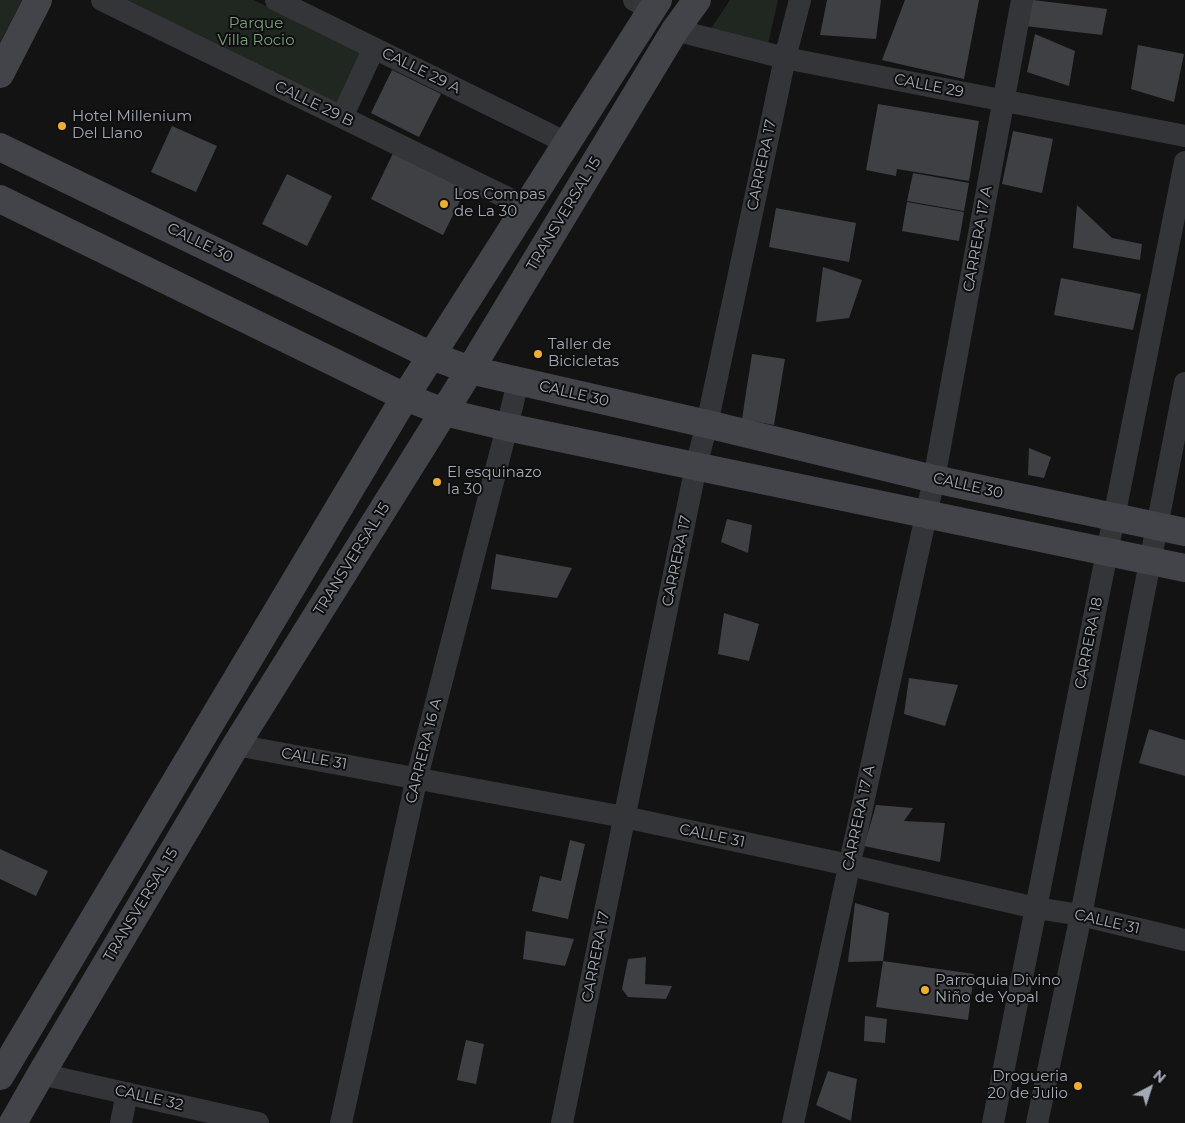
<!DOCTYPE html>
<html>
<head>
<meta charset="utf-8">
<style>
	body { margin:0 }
	#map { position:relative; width:1185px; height:1123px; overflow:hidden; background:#131314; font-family:Montserrat,sans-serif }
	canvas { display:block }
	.north { position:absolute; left:1125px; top:1063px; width:50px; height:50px; -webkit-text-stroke:4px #0e0e0f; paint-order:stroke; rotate:40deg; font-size:14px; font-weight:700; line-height:20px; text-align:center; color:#a4aab5 }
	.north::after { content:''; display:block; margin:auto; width:18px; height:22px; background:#a4aab5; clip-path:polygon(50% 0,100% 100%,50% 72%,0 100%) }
</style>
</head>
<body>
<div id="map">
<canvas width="1185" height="1123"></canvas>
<div class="north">N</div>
</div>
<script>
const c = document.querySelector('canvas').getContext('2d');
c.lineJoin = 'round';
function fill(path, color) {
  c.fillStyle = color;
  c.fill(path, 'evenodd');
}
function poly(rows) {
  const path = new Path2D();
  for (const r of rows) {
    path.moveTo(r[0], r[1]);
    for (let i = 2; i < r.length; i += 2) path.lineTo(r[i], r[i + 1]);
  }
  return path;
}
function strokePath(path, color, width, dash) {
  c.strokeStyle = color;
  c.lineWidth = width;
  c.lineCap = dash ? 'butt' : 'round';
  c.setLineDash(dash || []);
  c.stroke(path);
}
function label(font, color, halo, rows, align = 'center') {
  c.font = font + ' Montserrat,sans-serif';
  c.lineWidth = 4;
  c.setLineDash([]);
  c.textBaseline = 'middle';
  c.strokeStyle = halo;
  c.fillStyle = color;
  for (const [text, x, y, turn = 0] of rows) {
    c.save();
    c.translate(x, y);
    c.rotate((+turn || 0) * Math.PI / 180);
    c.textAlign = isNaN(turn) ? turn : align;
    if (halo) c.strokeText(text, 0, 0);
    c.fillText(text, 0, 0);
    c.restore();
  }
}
fill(poly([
	[0,0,22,0,0,42],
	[123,0,254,0,361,52,337,105],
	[730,0,778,0,768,44,708,33]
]), '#1f2720');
fill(poly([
	[827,0,881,0,876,39,820,35],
	[905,0,979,0,964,79,882,60],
	[1033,0,1107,9,1102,35,1025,26],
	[1035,34,1075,51,1069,86,1027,72],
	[1138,45,1184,54,1174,102,1131,89],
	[392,70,441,94,419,137,371,113],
	[878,104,979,121,969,181,897,169,896,176,866,170],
	[172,126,217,146,196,192,151,172],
	[1013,131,1053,139,1042,193,1002,184],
	[395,149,468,185,443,235,371,199],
	[913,173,969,183,964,211,907,201],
	[287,174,332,196,307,246,262,224],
	[907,202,964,212,959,241,902,231],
	[1077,205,1112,238,1142,244,1140,260,1073,248],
	[776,208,856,223,849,262,769,247],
	[823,267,862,280,849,318,816,322],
	[1061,278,1141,294,1133,330,1054,315],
	[752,354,785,359,774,425,742,419],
	[1029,448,1051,457,1044,478,1028,475],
	[727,519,752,525,748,553,721,542],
	[496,554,572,568,557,598,491,589],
	[724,613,759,624,749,661,718,654],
	[909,678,958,685,945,726,904,714],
	[1149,729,1185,740,1185,776,1139,763],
	[876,805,913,808,904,821,945,823,940,862,864,846],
	[570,840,585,844,568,919,532,911,540,876,561,881],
	[0,849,48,871,36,896,0,879],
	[855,903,889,913,883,961,848,962],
	[526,931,574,939,565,966,523,959],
	[646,957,645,984,672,986,666,999,628,997,622,989,628,959],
	[883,961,974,974,968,1020,876,1007],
	[865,1016,887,1019,885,1043,864,1041],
	[466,1040,484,1044,476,1084,457,1080],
	[828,1071,857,1079,851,1121,816,1105]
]), '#3f4044');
strokePath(poly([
	[102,0,526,207],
	[276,0,567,143],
	[634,0,651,9],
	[675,30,785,58,1185,136],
	[342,117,374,48],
	[236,745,624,817,849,865,1036,908,1081,915,1185,940],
	[41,1074,258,1123],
	[121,1123,127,1093],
	[341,1123,417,777,507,427,518,382],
	[562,1123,696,466,707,424,785,58,800,0],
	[793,1123,934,479,1022,0],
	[993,1123,1185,162],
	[1037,1123,1081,915,1185,383]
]), '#343539', 22);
strokePath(poly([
	[0,74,38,0],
	[0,147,432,356,470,370,707,424,934,479,1185,532],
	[0,199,405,397,444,412,507,427,1185,568],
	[0,1076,405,397,658,0],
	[13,1123,41,1074,236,745,470,370,675,30,697,0]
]), '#424449', 28);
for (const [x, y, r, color] of [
	[62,126,5,"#f0ae2f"],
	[444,204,5,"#f0ae2f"],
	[538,354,5,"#f0ae2f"],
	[437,482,5,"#f0ae2f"],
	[925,990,5,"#f0ae2f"],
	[1078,1086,5,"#f0ae2f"]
]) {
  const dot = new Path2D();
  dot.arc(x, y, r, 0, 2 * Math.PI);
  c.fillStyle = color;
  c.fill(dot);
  strokePath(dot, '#0e0e0f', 2);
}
label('15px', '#7ba07d', '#0e0e0f', [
	["Parque",256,24],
	["Villa Rocio",256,41]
]);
label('15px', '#a4aab5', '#0e0e0f', [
	["CALLE 29 A",421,71,26],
	["CALLE 29",929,86,11],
	["CALLE 29 B",314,104,26],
	["CARRERA 17",762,165,-78],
	["TRANSVERSAL 15",564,214,-59],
	["CARRERA 17 A",978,239,-80],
	["CALLE 30",200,243,26],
	["CALLE 30",574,394,13],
	["CALLE 30",968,486,13],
	["TRANSVERSAL 15",352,559,-58],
	["CARRERA 17",677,561,-78],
	["CARRERA 18",1089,643,-79],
	["CARRERA 16 A",424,751,-76],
	["CALLE 31",314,759,10],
	["CARRERA 17 A",859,818,-78],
	["CALLE 31",712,836,12],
	["TRANSVERSAL 15",141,905,-59],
	["CALLE 31",1107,922,13],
	["CARRERA 17",596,957,-79],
	["CALLE 32",149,1098,13]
]);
label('15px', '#a4aab5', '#0e0e0f', [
	["Hotel Millenium",72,117],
	["Del Llano",72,134],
	["Los Compas",454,195],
	["de La 30",454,212],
	["Taller de",548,345],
	["Bicicletas",548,362],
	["El esquinazo",447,473],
	["la 30",447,490],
	["Parroquia Divino",935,981],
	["Niño de Yopal",935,998],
	["Drogueria",1068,1077,"right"],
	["20 de Julio",1068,1094,"right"]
], 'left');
</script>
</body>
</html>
